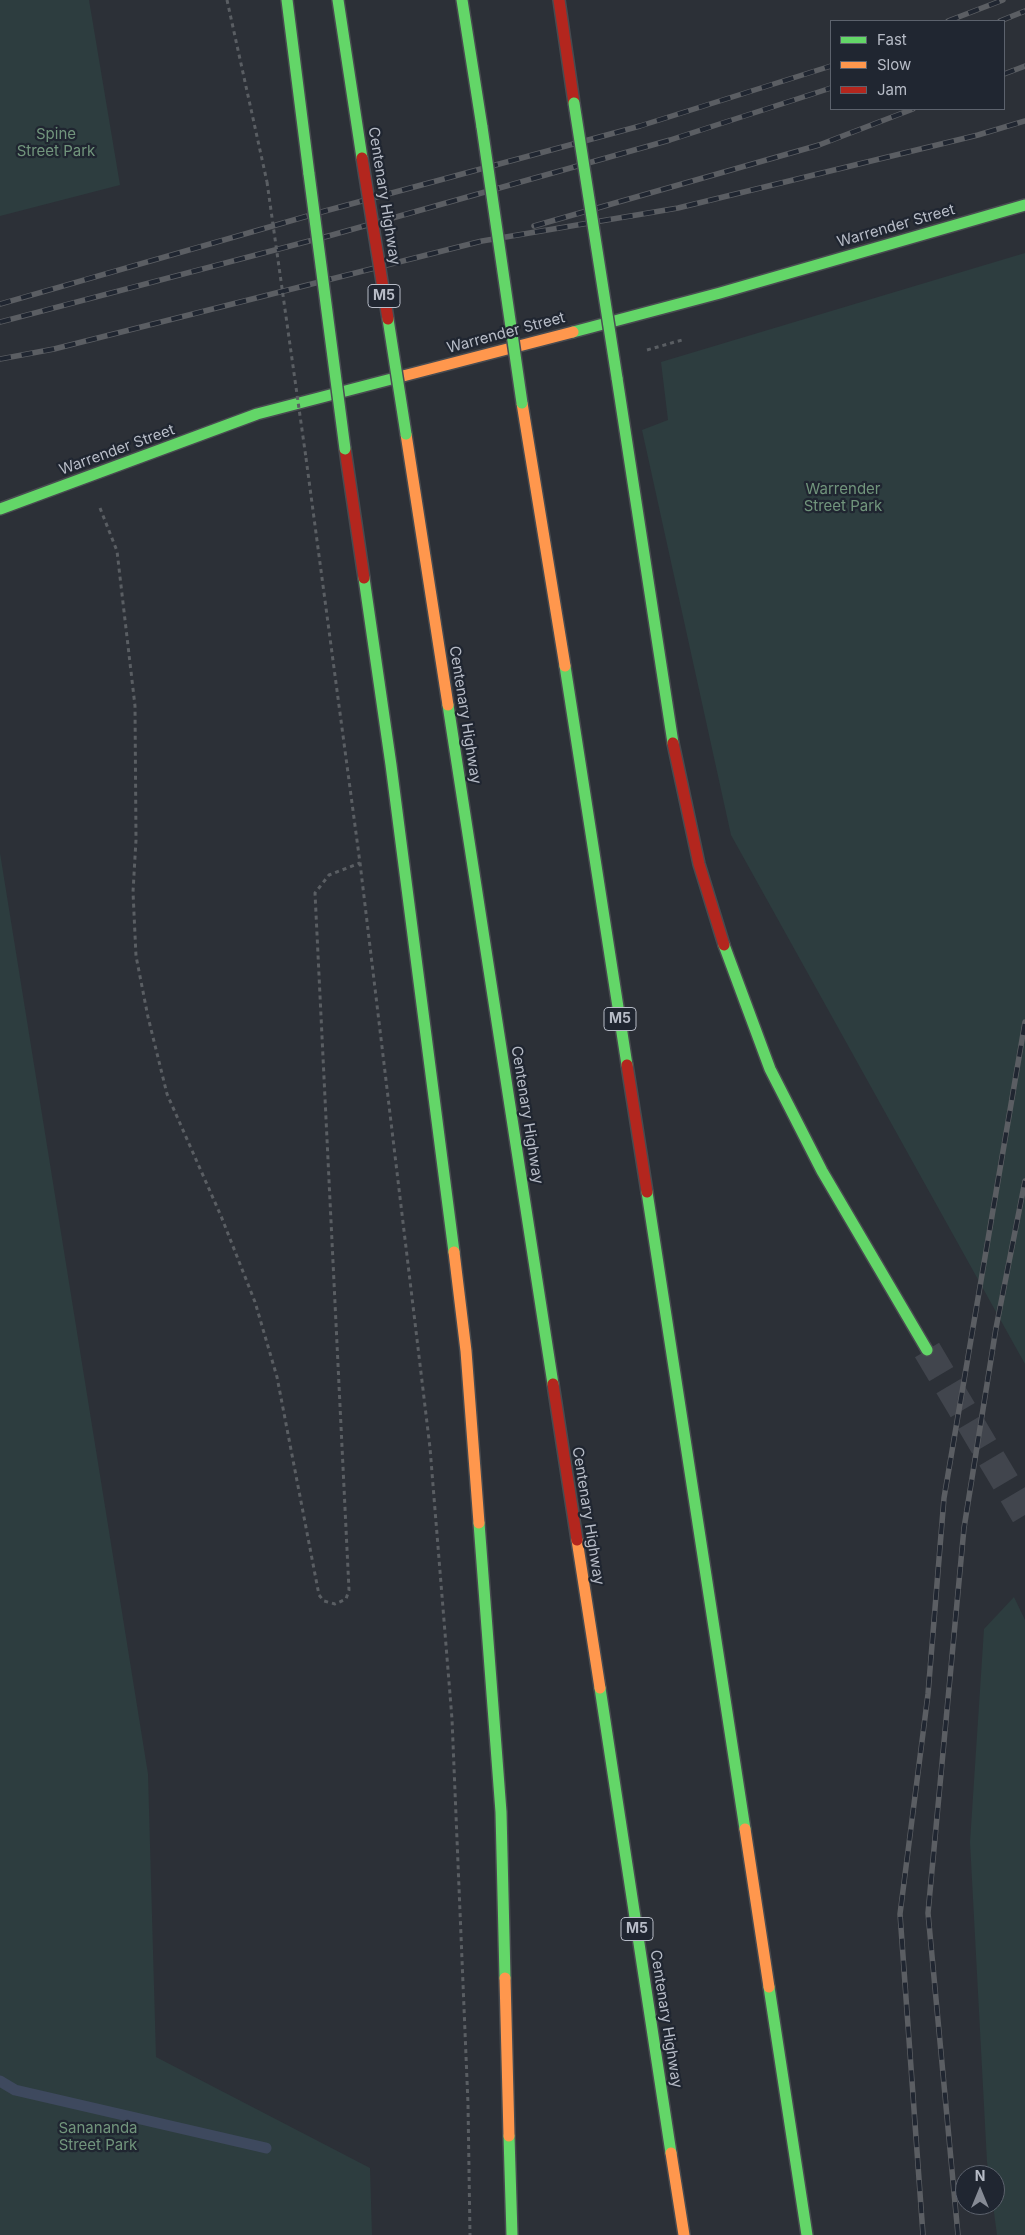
<!DOCTYPE html>
<html>
<head>
<meta charset="utf-8">
<style>
	body { margin:0 }
	#map { position:relative; width:1025px; height:2235px; overflow:hidden; background:#2c3037; font-family:Inter,sans-serif }
	canvas { display:block }
	.legend { position:absolute; left:830px; top:20px; width:175px; height:90px; box-sizing:border-box; background:#202631; border:1px solid #5c626d; margin:0; padding:6px 9px; list-style:none; font-size:15px; color:#b7bcc7 }
	.legend li { display:flex; align-items:center; gap:10px; height:25px }
	.legend b { width:25px; border:1px solid #5c626d }
	.north { position:absolute; left:955px; top:2165px; width:50px; height:50px; box-sizing:border-box; background:#202631; border:1px solid #5c626d; border-radius:50%; rotate:0deg; font-size:14px; font-weight:700; line-height:20px; text-align:center; color:#b7bcc7 }
	.north::after { content:''; display:block; margin:auto; width:18px; height:22px; background:#868b95; clip-path:polygon(50% 0,100% 100%,50% 72%,0 100%) }
</style>
</head>
<body>
<div id="map">
<canvas width="1025" height="2235"></canvas>
<ul class="legend">
<li><b style="height:6px;background:#63d668"></b>Fast</li>
<li><b style="height:6px;background:#ff974d"></b>Slow</li>
<li><b style="height:6px;background:#b3261e"></b>Jam</li>
</ul>
<div class="north">N</div>
</div>
<script>
const c = document.querySelector('canvas').getContext('2d');
c.lineJoin = 'round';
function fill(path, color) {
  c.fillStyle = color;
  c.fill(path, 'evenodd');
}
function poly(rows) {
  const path = new Path2D();
  for (const r of rows) {
    path.moveTo(r[0], r[1]);
    for (let i = 2; i < r.length; i += 2) path.lineTo(r[i], r[i + 1]);
  }
  return path;
}
function strokePath(path, color, width, dash) {
  c.strokeStyle = color;
  c.lineWidth = width;
  c.lineCap = dash ? 'butt' : 'round';
  c.setLineDash(dash || []);
  c.stroke(path);
}
function label(font, color, halo, rows, align = 'center') {
  c.font = font + ' Inter,sans-serif';
  c.lineWidth = 4.5;
  c.setLineDash([]);
  c.textBaseline = 'middle';
  c.strokeStyle = halo;
  c.fillStyle = color;
  for (const [text, x, y, turn = 0] of rows) {
    c.save();
    c.translate(x, y);
    c.rotate((+turn || 0) * Math.PI / 180);
    c.textAlign = isNaN(turn) ? turn : align;
    if (halo) c.strokeText(text, 0, 0);
    c.fillText(text, 0, 0);
    c.restore();
  }
}
fill(poly([
	[0,0,89,0,120,185,0,216],
	[1025,253,1025,1364,731,835,642,430,668,420,661,362],
	[0,853,148,1774,156,2057,370,2168,372,2235,0,2235],
	[1014,1597,1025,1620,1025,2235,997,2235,993,2205,995,2205,995,2175,989,2175,987,2162,970,1842,984,1629]
]), '#2d3d3f');
strokePath(poly([
	[0,2081,15,2090,266,2148]
]), '#3e495e', 11);
strokePath(poly([
	[927,1350,1025,1515]
]), '#41454d', 28, [28, 14]);
const fast = poly([
	[287,0,309,174],
	[338,0,362,158],
	[462,0,482,127],
	[573,332,720,293,1025,205],
	[617,378,673,743],
	[0,509,257,414,403,376],
	[364,578,391,765,454,1252],
	[565,666,627,1065],
	[448,705,553,1384],
	[724,945,770,1069,822,1171,927,1350],
	[647,1192,745,1829],
	[479,1523,501,1812,505,1978],
	[600,1688,671,2153],
	[769,1987,807,2235],
	[509,2136,512,2235]
]);
const slow = poly([
	[403,376,573,332],
	[522,403,565,666],
	[406,434,448,705],
	[454,1252,466,1351,479,1523],
	[577,1540,600,1688],
	[745,1829,769,1987],
	[505,1978,509,2136],
	[671,2153,684,2235]
]);
const jam = poly([
	[559,0,574,103],
	[345,449,364,578],
	[673,743,699,864,724,945],
	[627,1065,647,1192],
	[553,1384,577,1540]
]);
strokePath(fast, '#484b50', 14);
strokePath(slow, '#484b50', 14);
strokePath(jam, '#484b50', 14);
strokePath(poly([
	[227,0,267,182],
	[647,350,682,340],
	[306,458,360,863,430,1448,452,1719,468,2104,470,2235],
	[100,508,117,551,135,706,136,840,133,892,136,956,148,1017,167,1094,221,1216,255,1302,277,1377,319,1595,324,1601,335,1604,346,1599,349,1590,315,893,329,875,360,863]
]), '#5a5e63', 3, [4, 4]);
strokePath(fast, '#63d668', 11);
strokePath(slow, '#ff974d', 11);
strokePath(jam, '#b3261e', 11);
const rail = poly([
	[948,21,1003,0],
	[1000,21,1025,11],
	[1004,74,1025,66],
	[534,226,819,145,913,109],
	[0,304,325,211,640,126,831,66],
	[0,322,332,235,670,140,831,88],
	[0,359,54,349,482,241,678,208,978,135,1025,121],
	[923,2235,900,1914,928,1694,944,1498,1025,1022],
	[958,2235,928,1913,964,1528,996,1328,1025,1181]
]);
strokePath(rail, '#5b5e63', 5.5);
strokePath(rail, '#202631', 4, [11]);
const fastBridge = poly([
	[574,103,617,378],
	[482,127,522,403],
	[309,174,345,449],
	[388,319,406,434]
]);
const jamBridge = poly([
	[362,158,388,319]
]);
strokePath(fastBridge, '#494c53', 14, []);
strokePath(jamBridge, '#494c53', 14, []);
strokePath(poly([
	[267,182,306,458]
]), '#5a5e63', 3, [4, 4]);
strokePath(fastBridge, '#63d668', 11);
strokePath(jamBridge, '#b3261e', 11);
for (const [x, y, w] of [
	[384,296,32],
	[620,1019,32],
	[637,1929,32]
]) {
  const box = new Path2D();
  box.roundRect(x - w / 2, y - 11.5, w, 23, 4);
  c.fillStyle = '#202631';
  c.fill(box);
  strokePath(box, '#b7bcc7', 1);
}
label('bold 14px', '#b7bcc7', null, [
	["M5",384,296],
	["M5",620,1019],
	["M5",637,1929]
]);
label('15px', '#71957c', '#202631', [
	["Spine",56,134],
	["Street Park",56,151],
	["Warrender",843,489],
	["Street Park",843,506],
	["Sanananda",98,2128],
	["Street Park",98,2145]
]);
label('15px', '#b7bcc7', '#202631', [
	["Centenary Highway",384,196,81],
	["Warrender Street",896,226,-16],
	["Warrender Street",506,333,-15],
	["Warrender Street",117,450,-20],
	["Centenary Highway",465,715,81],
	["Centenary Highway",527,1115,81],
	["Centenary Highway",588,1516,81],
	["Centenary Highway",666,2019,81]
]);
</script>
</body>
</html>
